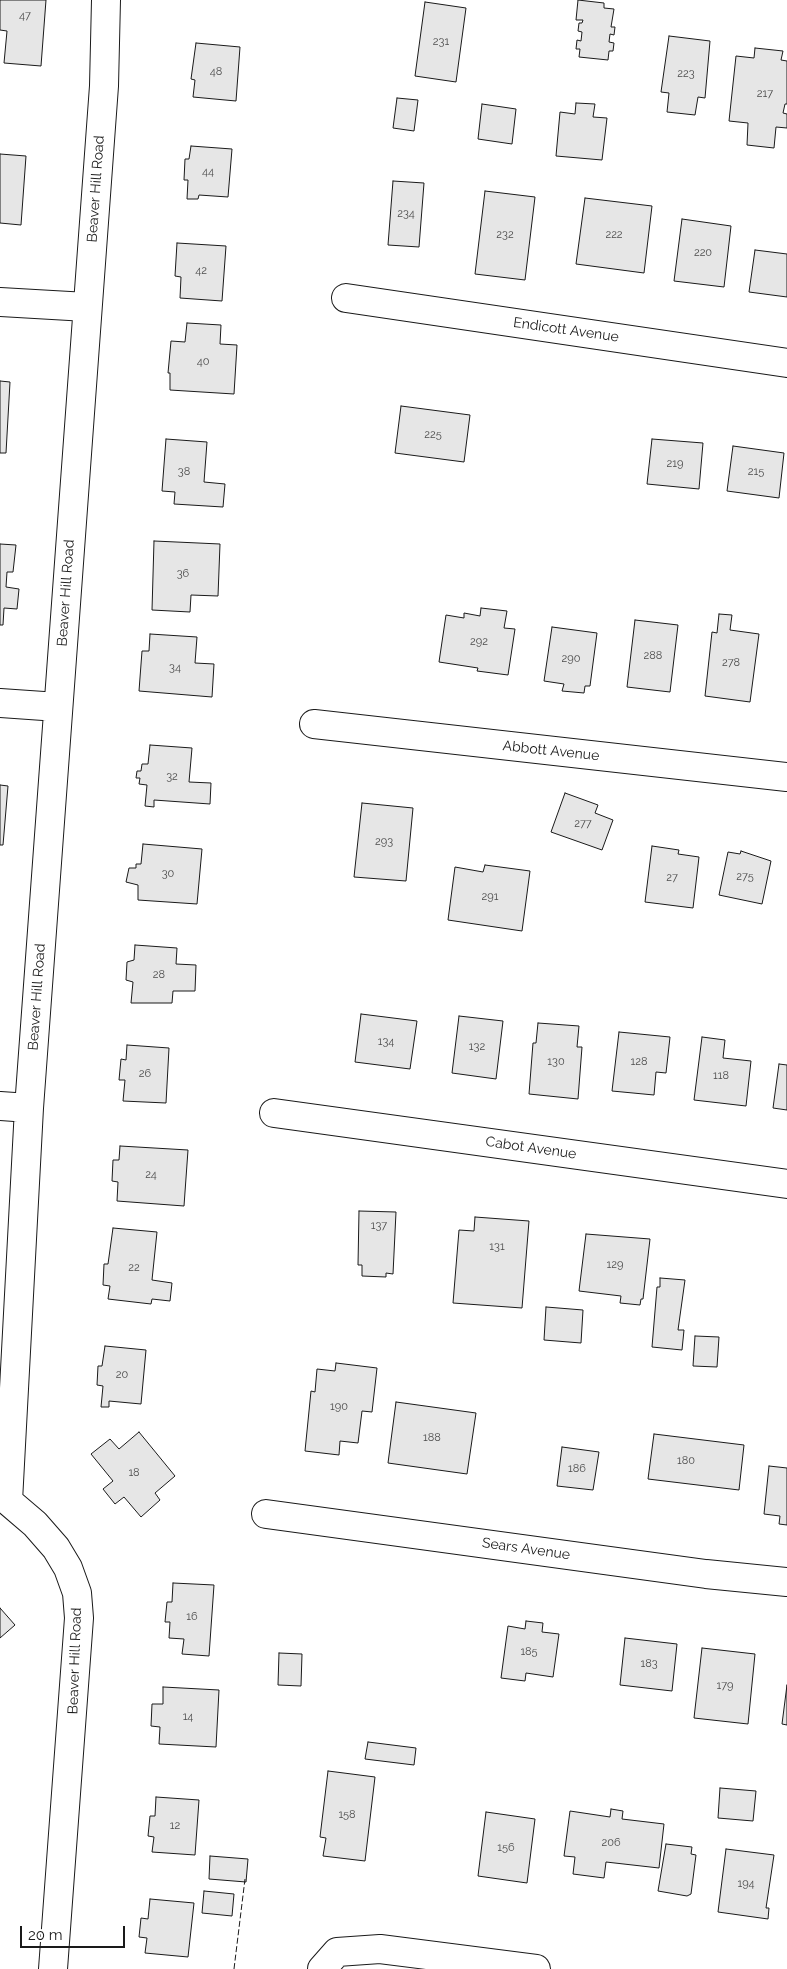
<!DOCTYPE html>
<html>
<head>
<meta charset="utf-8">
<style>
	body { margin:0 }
	#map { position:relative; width:787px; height:1969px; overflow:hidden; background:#fff; font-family:Raleway,sans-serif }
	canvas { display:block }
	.scale { position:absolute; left:20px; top:1926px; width:105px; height:22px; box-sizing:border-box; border:2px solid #1a1a1a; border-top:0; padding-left:6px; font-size:15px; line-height:18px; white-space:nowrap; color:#1a1a1a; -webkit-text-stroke:4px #fff; paint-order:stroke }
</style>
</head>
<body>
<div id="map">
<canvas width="787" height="1969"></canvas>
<div class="scale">20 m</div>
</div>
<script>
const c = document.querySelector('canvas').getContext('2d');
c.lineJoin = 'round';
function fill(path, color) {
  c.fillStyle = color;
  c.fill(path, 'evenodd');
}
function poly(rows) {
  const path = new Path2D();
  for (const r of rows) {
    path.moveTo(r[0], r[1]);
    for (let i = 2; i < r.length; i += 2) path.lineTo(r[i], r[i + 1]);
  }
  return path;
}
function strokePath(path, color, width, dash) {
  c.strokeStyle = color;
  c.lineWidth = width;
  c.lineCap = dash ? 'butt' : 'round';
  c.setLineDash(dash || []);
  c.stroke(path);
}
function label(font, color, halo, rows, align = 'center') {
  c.font = font + ' Raleway,sans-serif';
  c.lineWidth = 4;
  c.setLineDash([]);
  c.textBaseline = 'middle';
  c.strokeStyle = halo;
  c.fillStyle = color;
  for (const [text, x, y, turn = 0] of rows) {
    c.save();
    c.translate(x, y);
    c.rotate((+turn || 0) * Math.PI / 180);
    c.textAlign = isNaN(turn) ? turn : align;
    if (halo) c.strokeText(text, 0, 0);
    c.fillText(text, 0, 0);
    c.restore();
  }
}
const building = poly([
	[0,0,46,0,41,66,4,63,7,31,0,30,0,0],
	[578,0,604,3,604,8,614,9,611,27,615,27,614,35,610,34,609,42,614,43,613,51,609,51,608,60,579,57,580,49,576,49,577,40,581,41,582,32,578,31,579,23,582,23,583,20,576,20,578,0],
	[425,2,466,8,456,82,415,76,425,2],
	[669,36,710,41,705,98,698,97,695,115,667,112,669,93,661,92,669,36],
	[196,43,240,47,236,101,193,97,195,80,191,79,196,43],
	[755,48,783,51,781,60,787,61,787,104,785,104,783,113,787,114,787,128,776,127,774,148,747,145,748,123,729,121,736,56,754,58,755,48],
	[397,98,418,100,414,131,393,128,397,98],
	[576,103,595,104,593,117,607,118,602,160,556,156,560,112,575,114,576,103],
	[482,104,516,109,512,144,478,139,482,104],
	[191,146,232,149,228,197,199,195,198,199,187,199,188,180,184,180,185,159,189,159,191,146],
	[0,154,26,156,21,225,0,223,0,154],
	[393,181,424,183,419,247,388,245,393,181],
	[485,191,535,197,525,280,475,274,485,191],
	[585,198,652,206,644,273,576,264,585,198],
	[682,219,731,226,724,287,674,281,682,219],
	[177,243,226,246,222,301,180,298,181,277,175,276,177,243],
	[755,250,787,254,787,297,749,292,755,250],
	[187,323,221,325,220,344,237,345,234,394,170,390,170,373,168,373,171,341,185,342,187,323],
	[0,381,10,382,6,453,0,453,0,381],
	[401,406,470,415,464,462,395,453,401,406],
	[166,439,207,442,204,482,225,484,223,507,174,504,175,492,162,491,166,439],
	[652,439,703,443,699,489,647,484,652,439],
	[733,446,784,453,779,498,727,491,733,446],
	[154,541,220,544,218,596,191,595,190,612,152,610,154,541],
	[0,544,16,545,13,572,7,572,6,587,19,589,17,609,4,608,3,625,0,625,0,544],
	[481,608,507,611,504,628,515,629,508,675,477,671,478,668,439,662,446,615,464,618,464,613,480,616,481,608],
	[719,614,732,615,730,630,759,634,750,702,705,696,712,632,717,633,719,614],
	[635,620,678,625,670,692,627,687,635,620],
	[552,627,597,633,590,686,585,686,584,693,562,691,564,684,544,681,552,627],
	[150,634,197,637,195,663,214,664,212,697,139,691,142,651,149,651,150,634],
	[150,745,192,748,189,782,211,783,210,804,154,800,154,807,145,806,147,785,139,784,140,778,136,778,137,771,141,771,142,764,148,764,150,745],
	[0,785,8,786,3,845,0,845,0,785],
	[565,793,598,805,595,813,613,820,602,850,551,832,565,793],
	[362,803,413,808,406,881,354,877,362,803],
	[143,844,202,849,197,904,138,900,138,885,126,882,129,868,136,868,136,864,141,864,143,844],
	[652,846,679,850,678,854,699,857,693,908,645,902,652,846],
	[741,851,771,861,762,904,719,895,728,852,740,854,741,851],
	[485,865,530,871,522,931,448,920,455,867,483,872,485,865],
	[135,945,177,948,176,964,196,965,195,991,173,991,172,1003,131,1003,133,982,126,980,127,962,134,960,135,945],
	[361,1014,417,1021,410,1069,355,1062,361,1014],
	[459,1016,503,1021,496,1079,452,1073,459,1016],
	[538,1023,579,1026,577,1047,582,1047,578,1099,529,1094,533,1043,536,1043,538,1023],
	[619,1032,670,1037,666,1073,656,1072,654,1095,612,1091,619,1032],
	[702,1037,725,1040,723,1058,751,1061,746,1106,694,1100,702,1037],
	[127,1045,169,1048,166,1103,123,1101,125,1080,119,1080,121,1059,126,1060,127,1045],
	[779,1064,787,1065,787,1110,773,1108,779,1064],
	[120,1146,188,1150,184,1206,117,1201,118,1182,112,1181,113,1160,119,1160,120,1146],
	[359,1211,396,1212,393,1274,386,1273,386,1277,362,1276,362,1265,358,1265,359,1211],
	[475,1217,529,1221,522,1308,453,1303,459,1230,474,1231,475,1217],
	[113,1228,157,1232,152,1280,172,1283,170,1301,152,1299,151,1304,108,1299,110,1286,103,1285,104,1264,108,1264,113,1228],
	[586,1234,650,1239,643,1299,641,1299,640,1305,620,1303,621,1296,579,1291,586,1234],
	[660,1278,685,1280,678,1330,684,1330,682,1350,652,1347,657,1287,660,1287,660,1278],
	[546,1307,583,1310,581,1343,544,1340,546,1307],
	[695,1336,719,1337,717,1367,693,1366,695,1336],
	[105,1346,146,1350,141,1404,109,1401,109,1407,101,1407,103,1386,97,1385,98,1366,102,1366,105,1346],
	[336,1363,377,1368,372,1412,362,1411,358,1443,340,1441,339,1455,305,1451,311,1391,315,1392,317,1369,335,1371,336,1363],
	[396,1402,476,1413,467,1474,388,1463,396,1402],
	[139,1432,175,1476,155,1493,160,1500,141,1517,124,1497,115,1504,103,1489,113,1481,91,1454,110,1439,119,1449,139,1432],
	[654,1434,744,1445,739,1490,648,1479,654,1434],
	[562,1447,599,1452,593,1490,557,1486,562,1447],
	[769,1466,787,1468,787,1525,779,1524,780,1516,764,1514,769,1466],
	[173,1583,214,1585,209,1656,182,1654,184,1639,169,1638,170,1622,165,1622,167,1602,172,1602,173,1583],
	[0,1608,15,1625,0,1638,0,1608],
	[526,1621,543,1623,542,1632,559,1634,553,1677,526,1673,525,1681,501,1678,508,1626,525,1629,526,1621],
	[625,1638,677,1644,672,1691,620,1685,625,1638],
	[702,1648,755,1654,748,1724,694,1718,702,1648],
	[279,1653,302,1654,301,1686,278,1685,279,1653],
	[787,1685,787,1725,782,1724,787,1685],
	[163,1687,219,1690,216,1747,159,1744,160,1727,151,1726,152,1704,163,1704,163,1687],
	[368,1742,416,1748,414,1765,365,1759,368,1742],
	[328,1771,375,1777,365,1861,323,1856,326,1838,320,1837,328,1771],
	[720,1788,756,1791,753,1821,718,1818,720,1788],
	[156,1797,199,1800,195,1855,152,1852,154,1837,148,1836,150,1816,155,1816,156,1797],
	[611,1809,623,1811,622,1819,664,1824,659,1868,606,1862,604,1878,573,1874,575,1857,564,1856,570,1811,610,1817,611,1809],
	[486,1812,535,1819,527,1883,478,1876,486,1812],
	[666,1844,692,1847,691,1854,696,1855,691,1894,687,1896,658,1891,666,1844],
	[726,1849,774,1855,766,1908,769,1908,768,1919,718,1912,726,1849],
	[210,1856,248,1859,246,1882,209,1879,210,1856],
	[204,1891,234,1894,232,1916,202,1913,204,1891],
	[150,1899,194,1903,188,1957,145,1953,147,1938,139,1937,141,1918,148,1919,150,1899]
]);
fill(building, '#e6e6e6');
strokePath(building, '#1a1a1a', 1);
const minor = poly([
	[346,298,787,363],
	[0,302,87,307],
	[0,703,58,707],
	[314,724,787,777],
	[0,1106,29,1108],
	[274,1113,787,1184],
	[266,1514,706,1574,787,1582],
	[53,1969,79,1618,77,1593,68,1568,56,1548,35,1524,8,1501,29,1108,104,86,106,0],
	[322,1969,337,1952,380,1949,536,1969]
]);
strokePath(minor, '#1a1a1a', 30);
strokePath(minor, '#fff', 28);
strokePath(poly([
	[234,1969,245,1879]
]), '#1a1a1a', 1, [6, 2.5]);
label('11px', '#4d4d4d', null, [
	["47",25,16],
	["231",441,42],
	["48",216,72],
	["223",686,74],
	["217",765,94],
	["44",208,172],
	["234",406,214],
	["232",505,235],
	["222",614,235],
	["220",703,253],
	["42",201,271],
	["40",203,362],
	["225",433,435],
	["219",675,464],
	["38",184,472],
	["215",756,472],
	["36",183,574],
	["292",479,642],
	["288",653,656],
	["290",571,659],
	["278",731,663],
	["34",175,668],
	["32",172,777],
	["277",583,824],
	["293",384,842],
	["30",168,874],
	["275",745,877],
	["27",672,878],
	["291",490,897],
	["28",159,975],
	["134",386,1042],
	["132",477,1047],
	["130",556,1062],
	["128",639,1062],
	["26",145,1074],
	["118",721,1076],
	["24",151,1175],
	["137",379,1226],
	["131",497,1247],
	["129",615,1265],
	["22",134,1268],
	["20",122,1375],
	["190",339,1407],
	["188",432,1438],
	["180",686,1461],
	["186",577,1469],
	["18",134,1473],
	["16",192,1617],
	["185",529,1652],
	["183",649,1664],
	["179",725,1686],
	["14",188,1717],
	["158",347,1815],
	["12",175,1826],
	["206",611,1843],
	["156",506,1848],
	["194",746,1884]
]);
label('14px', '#1a1a1a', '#fff', [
	["Beaver Hill Road",96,189,-86],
	["Endicott Avenue",566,330,8],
	["Beaver Hill Road",66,593,-86],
	["Abbott Avenue",551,751,6],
	["Beaver Hill Road",37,997,-86],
	["Cabot Avenue",531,1148,8],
	["Sears Avenue",526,1549,8],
	["Beaver Hill Road",75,1661,-88]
]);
</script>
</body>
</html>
